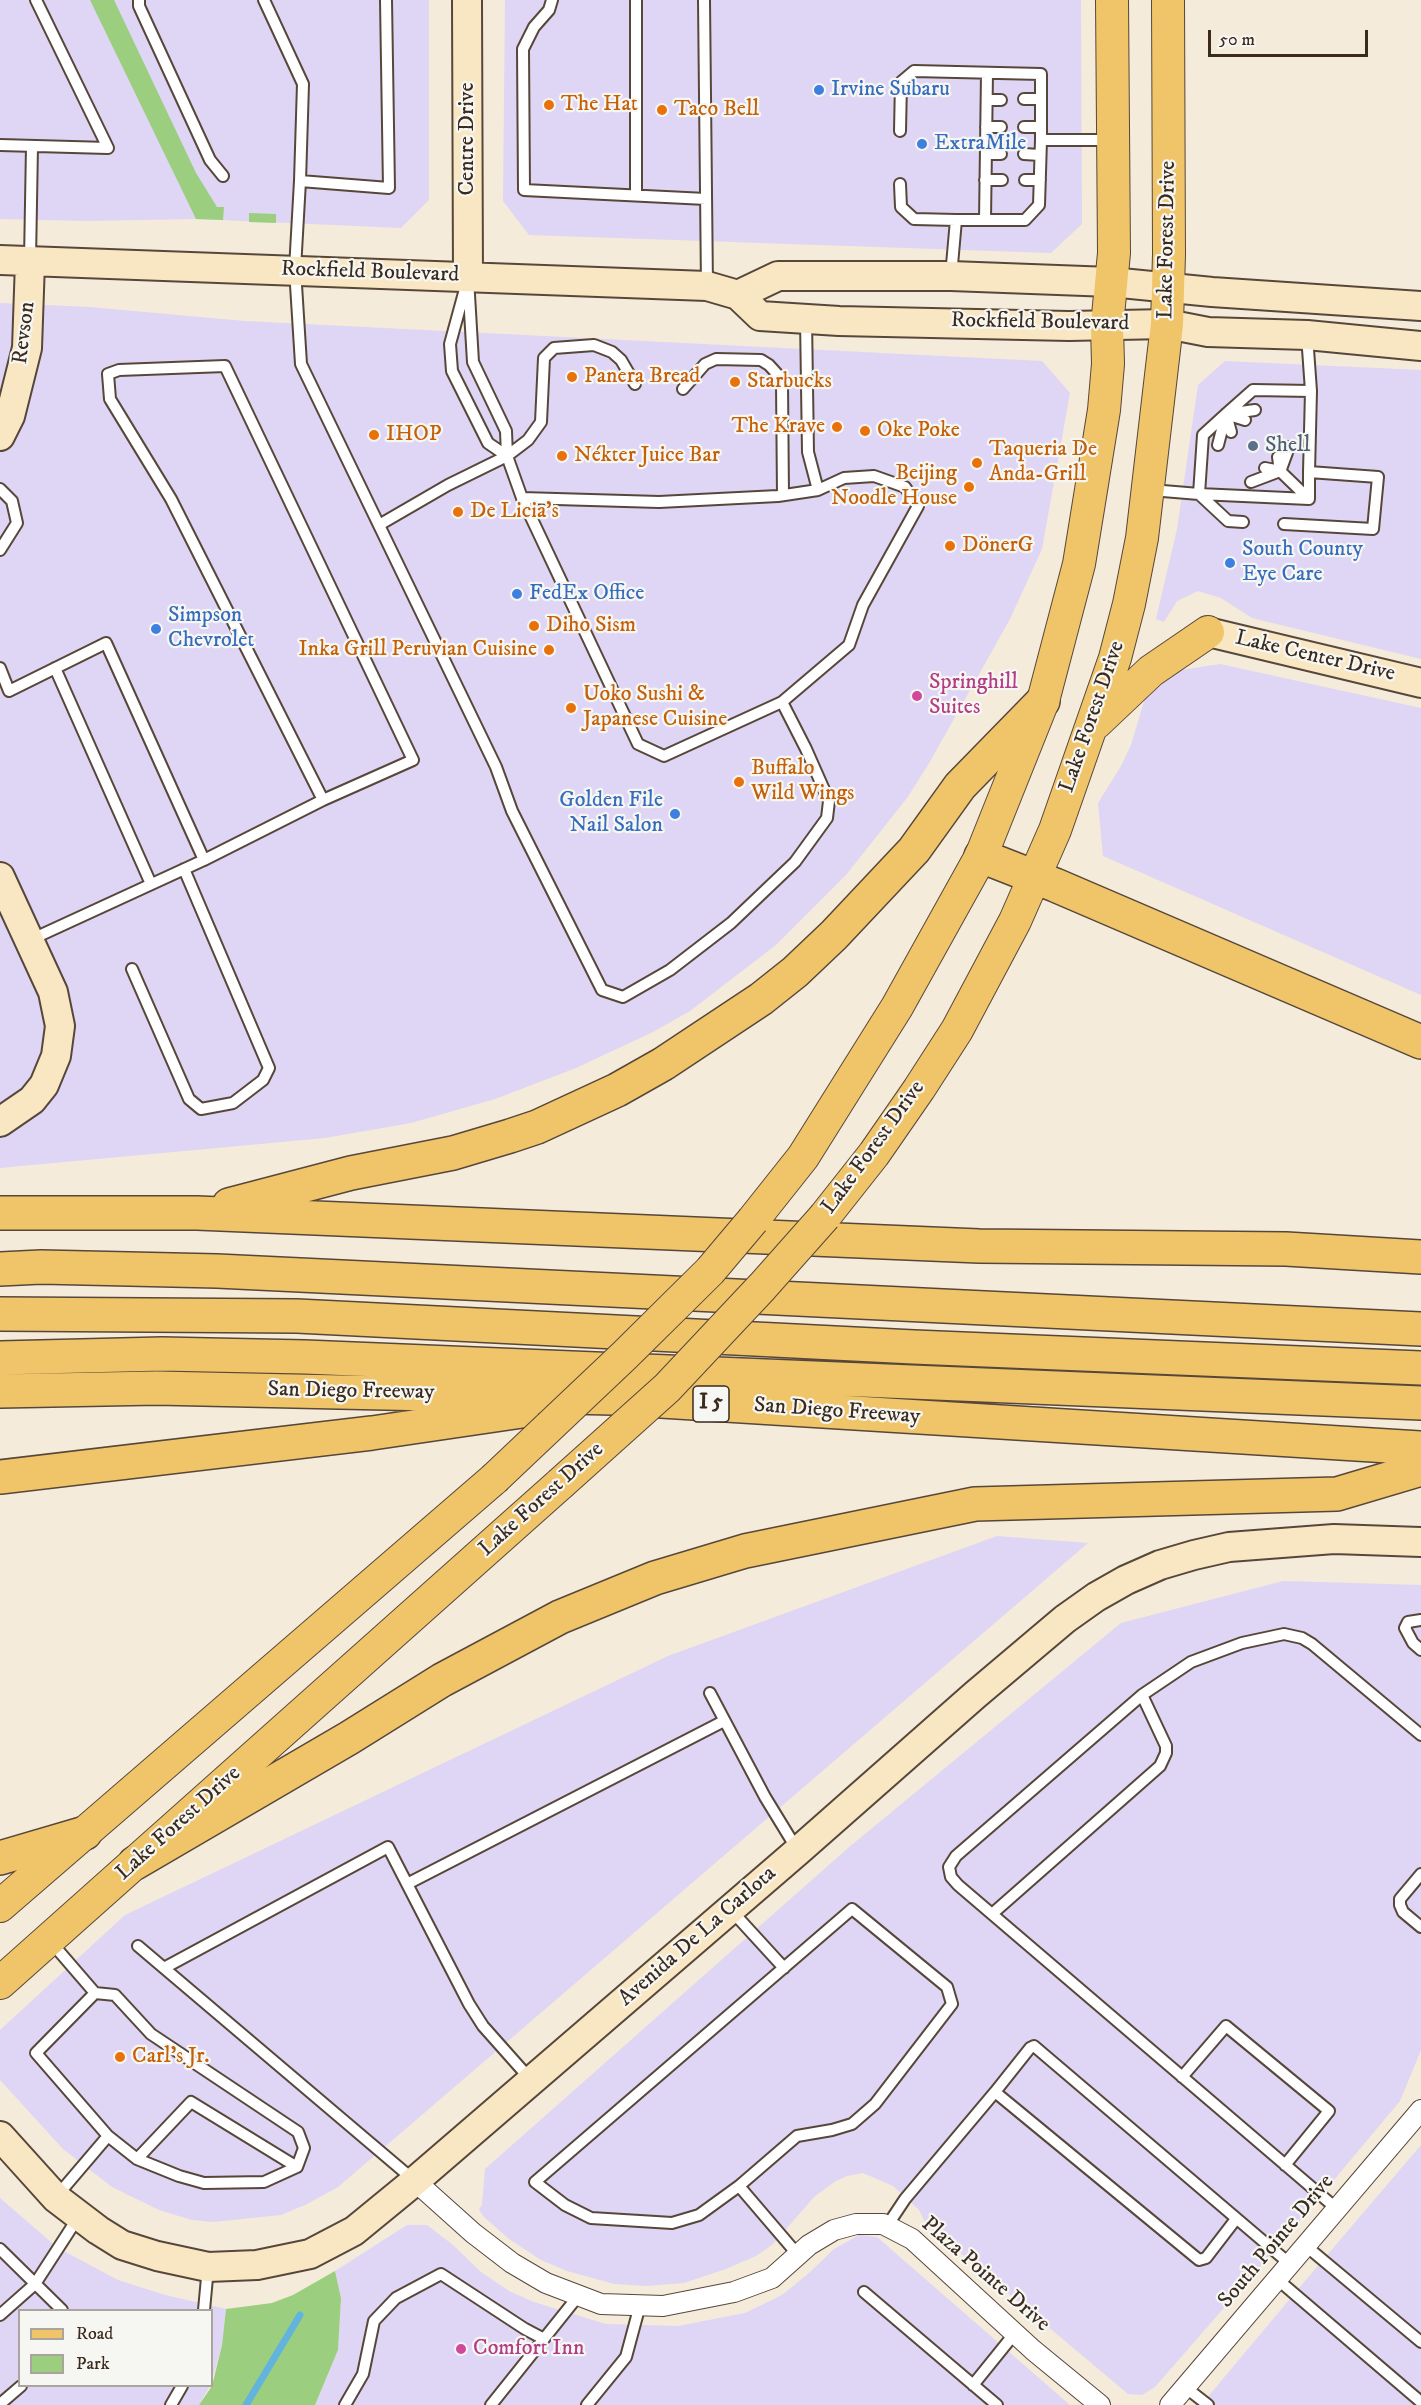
<!DOCTYPE html>
<html>
<head>
<meta charset="utf-8">
<style>
	body { margin:0 }
	#map { position:relative; width:1421px; height:2405px; overflow:hidden; background:#f4ebda; font-family:"IM FELL DW Pica",serif }
	canvas { display:block }
	.legend { position:absolute; left:18px; top:2309px; width:195px; height:78px; box-sizing:border-box; background:#f6f6f2; border:2px solid #aba49d; margin:0; padding:8px 10px; list-style:none; font-size:18px; color:#3b2a1e }
	.legend li { display:flex; align-items:center; gap:12px; height:30px }
	.legend b { width:30px; border:2px solid #aba49d }
	.scale { position:absolute; left:1208px; top:30px; width:160px; height:27px; box-sizing:border-box; border:3px solid #3b2a1e; border-top:0; padding-left:8px; font-size:18px; line-height:21px; white-space:nowrap; color:#3b2a1e; -webkit-text-stroke:4px #f6f6f2; paint-order:stroke }
</style>
</head>
<body>
<div id="map">
<canvas width="1421" height="2405"></canvas>
<ul class="legend">
<li><b style="height:8px;background:#f0c469"></b>Road</li>
<li><b style="height:16px;background:#9bce7e"></b>Park</li>
</ul>
<div class="scale">50 m</div>
</div>
<script>
const c = document.querySelector('canvas').getContext('2d');
c.lineJoin = 'round';
function fill(path, color) {
  c.fillStyle = color;
  c.fill(path, 'evenodd');
}
function poly(rows) {
  const path = new Path2D();
  for (const r of rows) {
    path.moveTo(r[0], r[1]);
    for (let i = 2; i < r.length; i += 2) path.lineTo(r[i], r[i + 1]);
  }
  return path;
}
function strokePath(path, color, width, dash) {
  c.strokeStyle = color;
  c.lineWidth = width;
  c.lineCap = dash ? 'butt' : 'round';
  c.setLineDash(dash || []);
  c.stroke(path);
}
function label(font, color, halo, rows, align = 'center') {
  c.font = font + ' "IM FELL DW Pica",serif';
  c.lineWidth = 4.5;
  c.setLineDash([]);
  c.textBaseline = 'middle';
  c.strokeStyle = halo;
  c.fillStyle = color;
  for (const [text, x, y, turn = 0] of rows) {
    c.save();
    c.translate(x, y);
    c.rotate((+turn || 0) * Math.PI / 180);
    c.textAlign = isNaN(turn) ? turn : align;
    if (halo) c.strokeText(text, 0, 0);
    c.fillText(text, 0, 0);
    c.restore();
  }
}
fill(poly([
	[0,0,429,0,429,200,401,228,196,219,86,221,0,219],
	[505,0,1081,0,1082,224,1051,253,529,235,503,201],
	[0,303,89,307,245,321,1042,361,1070,393,1042,549,1010,619,928,765,907,798,846,875,776,945,690,1011,653,1032,576,1068,495,1099,411,1123,325,1138,0,1168],
	[1225,361,1421,370,1421,659,1252,618,1221,598,1198,591,1177,601,1164,622,1156,619,1177,529,1198,385],
	[1220,664,1421,708,1421,995,1103,856,1098,803,1121,766,1131,745,1146,695,1168,672],
	[997,1536,1088,1543,338,2187,307,2204,281,2215,213,2222,192,2220,159,2210,112,2187,63,2149,0,2080,0,2030,125,1915,668,1656],
	[1283,1581,1421,1585,1421,2050,1400,2101,1297,2224,1155,2387,1142,2395,1128,2394,926,2224,919,2210,893,2186,863,2173,847,2176,836,2181,815,2196,772,2245,756,2256,726,2269,684,2283,646,2286,614,2284,567,2271,541,2260,509,2239,483,2216,479,2209,482,2205,485,2169,848,1848,1121,1623],
	[1421,2145,1421,2405,1201,2405,1299,2288],
	[0,2198,58,2248,118,2280,165,2295,226,2309,222,2345,212,2380,212,2310,20,2310,20,2386,210,2386,199,2405,0,2405],
	[407,2225,427,2225,453,2245,481,2272,509,2291,534,2302,606,2324,678,2326,745,2313,782,2295,809,2273,834,2249,859,2235,877,2237,1070,2405,315,2405,338,2350,341,2298,335,2271]
]), '#dfd5f5');
fill(poly([
	[90,0,114,0,196,173,217,207,224,207,223,220,196,219],
	[249,213,276,214,276,223,249,222],
	[335,2271,341,2298,338,2350,315,2405,199,2405,212,2386,222,2345,226,2309,272,2303,293,2295]
]), '#9bce7e');
strokePath(poly([
	[246,2405,300,2315]
]), '#62b4de', 7);
const lane = poly([
	[139,0,139,6,210,160,223,176],
	[264,0,303,84,300,181],
	[386,0,389,188,300,181,295,269,301,364,496,767,512,811,602,990,623,997,670,970,731,923,795,862,827,818,829,801,806,749,782,702,664,756,638,744,522,498,507,456,506,431,473,362,468,278],
	[552,0,549,10,534,27,523,49,524,190,706,199],
	[636,0,636,195],
	[704,0,707,286],
	[1024,99,1041,99],
	[987,100,1001,100],
	[986,127,1001,127],
	[1024,127,1041,127],
	[900,131,901,82,914,71,1041,74,1041,140],
	[0,145,108,148,36,0],
	[986,154,1001,154],
	[1024,154,1040,155],
	[985,180,1002,180],
	[1025,180,1040,180],
	[900,184,901,207,914,219,956,220],
	[985,220,987,73],
	[30,260,32,146],
	[951,276,956,220,1025,220,1039,205,1041,140,1111,140],
	[465,289,450,344,452,371,488,443,507,456],
	[683,389,705,364,716,359,761,360,769,365,779,376,782,384,783,495],
	[1231,432,1226,414,1245,420],
	[1218,445,1226,414,1255,410],
	[1265,468,1280,471,1278,457],
	[1281,469,1289,447],
	[1309,472,1309,499,1199,494,1203,435,1226,414,1253,390,1311,391],
	[1251,482,1280,471,1309,499],
	[0,489,12,501,17,523,0,550],
	[1151,490,1199,494,1228,521,1243,522],
	[522,498,659,502,778,496,818,490,808,452,806,319],
	[1284,524,1373,529,1378,477,1309,472,1311,391,1307,335],
	[379,525,448,485,507,456,528,440,541,422,544,358,554,348,594,345,612,352,621,360,635,384],
	[0,668,9,691,106,643,204,860],
	[55,668,151,884],
	[782,702,849,645,863,605,918,506,905,487,874,476,844,478,818,490],
	[30,940,204,860,323,800,171,499,110,399,108,374,119,370,225,366,413,760,323,800],
	[132,969,189,1099,201,1109,233,1103,263,1080,269,1068,184,869],
	[1421,1620,1408,1622,1405,1628,1413,1643,1421,1650],
	[710,1693,765,1797,798,1851],
	[1421,1874,1400,1899,1400,1905,1403,1912,1421,1927],
	[407,1884,724,1721],
	[730,1909,784,1968],
	[852,1909,947,1987,952,2004,875,2104,852,2124,832,2130,797,2136,739,2186,699,2215,672,2223,591,2218,565,2205,535,2182,852,1909],
	[992,1914,1160,1766,1166,1753,1166,1746,1142,1695],
	[51,1942,95,1993,115,1995,151,2034,298,2132,304,2148,297,2167,264,2182,204,2183,179,2176,137,2159,108,2136,36,2053,95,1993],
	[138,1946,415,2181],
	[164,1968,388,1847,469,2004,483,2026,531,2080],
	[1182,2077,1226,2026,1329,2111,1285,2165],
	[995,2092,1199,2260,1206,2258,1236,2219],
	[137,2159,191,2102,297,2167],
	[739,2186,798,2255],
	[56,2197,108,2136],
	[1337,2209,958,1885,951,1877,949,1867,956,1856,1142,1695,1191,1662,1242,1643,1284,1634,1302,1638,1312,1644,1421,1735],
	[887,2226,905,2199,995,2092,1030,2048,1034,2046,1290,2264],
	[1306,2246,1421,2342],
	[0,2249,62,2310],
	[1277,2279,1421,2402],
	[864,2292,997,2405],
	[204,2310,208,2267],
	[0,2315,35,2284,79,2216],
	[973,2385,1015,2333],
	[1185,2387,1208,2405],
	[0,2404,21,2386],
	[171,2405,182,2386],
	[345,2405,363,2374,374,2321,396,2298,441,2274,525,2329,544,2339],
	[491,2405,579,2295],
	[587,2405,626,2357,640,2305]
]);
const street = poly([
	[415,2181,473,2233,512,2263,546,2283,601,2304,663,2306,734,2292,772,2278,809,2245,834,2230,856,2224,883,2224,912,2239,1033,2350,1100,2405],
	[1170,2405,1421,2110]
]);
const secondary = poly([
	[467,0,468,277],
	[0,260,707,286,738,295,760,316,839,321,1069,326,1167,324,1208,332,1307,335,1421,346],
	[738,295,778,276,951,276,1111,282,1212,292,1421,306],
	[0,436,10,416,27,348,30,262],
	[1208,632,1421,683],
	[0,877,53,992,60,1026,56,1056,44,1085,32,1100,0,1122],
	[0,2136,56,2198,98,2230,122,2245,157,2256,208,2267,257,2265,310,2254,354,2231,415,2181,798,1851,975,1695,1065,1619,1096,1597,1126,1580,1160,1565,1194,1555,1229,1547,1334,1539,1421,1542]
]);
const primary = poly([
	[1096,723,1151,671,1208,632],
	[825,1216,874,1154,919,1089,957,1030,1015,921,1055,830,1115,658,1129,604,1142,538,1167,324,1169,254,1168,0],
	[753,1220,803,1157,897,1007,981,856,1043,701,1079,564,1104,410,1108,364,1107,326,1114,253,1112,0],
	[0,1906,494,1479],
	[0,1983,560,1484]
]);
const highway = poly([
	[981,856,1055,885,1421,1042],
	[229,1205,351,1173,453,1153,510,1136,537,1127,617,1090,663,1064,761,999,795,972,834,935,914,850,960,786,1043,701],
	[0,1213,197,1213,979,1246,1286,1249,1421,1257],
	[0,1269,41,1267,217,1271,1421,1329],
	[0,1314,297,1316,914,1347,1421,1368],
	[0,1358,162,1354,305,1357,1421,1403],
	[0,1391,157,1388,613,1398,1421,1448],
	[0,1477,372,1433,522,1411],
	[0,1858,85,1833],
	[135,1863,349,1738,442,1680,560,1617,655,1578,745,1551,975,1504,1337,1494,1421,1469]
]);
strokePath(lane, '#57473a', 14);
strokePath(street, '#57473a', 22);
strokePath(secondary, '#57473a', 32);
strokePath(primary, '#57473a', 34);
strokePath(highway, '#57473a', 36);
strokePath(lane, '#fff', 10);
strokePath(street, '#fff', 20);
strokePath(secondary, '#f9e7c3', 28);
strokePath(primary, '#f0c469', 32);
strokePath(highway, '#f0c469', 33);
const primaryBridge = poly([
	[494,1479,624,1356,710,1271,753,1220],
	[560,1484,667,1388,762,1287,825,1216]
]);
strokePath(primaryBridge, '#57473a', 34, []);
strokePath(primaryBridge, '#f0c469', 32);
for (const [x, y, r, color] of [
	[819,90,6,"#3f7fe0"],
	[549,105,6,"#e8710a"],
	[662,110,6,"#e8710a"],
	[922,144,6,"#3f7fe0"],
	[572,377,6,"#e8710a"],
	[735,382,6,"#e8710a"],
	[837,427,6,"#e8710a"],
	[865,431,6,"#e8710a"],
	[374,435,6,"#e8710a"],
	[1253,446,6,"#5c6f8a"],
	[562,456,6,"#e8710a"],
	[977,463,6,"#e8710a"],
	[969,487,6,"#e8710a"],
	[458,512,6,"#e8710a"],
	[950,546,6,"#e8710a"],
	[1230,563,6,"#3f7fe0"],
	[517,594,6,"#3f7fe0"],
	[534,626,6,"#e8710a"],
	[156,629,6,"#3f7fe0"],
	[549,650,6,"#e8710a"],
	[917,696,6,"#d1479c"],
	[571,708,6,"#e8710a"],
	[739,782,6,"#e8710a"],
	[675,814,6,"#3f7fe0"],
	[120,2057,6,"#e8710a"],
	[461,2349,6,"#d1479c"]
]) {
  const dot = new Path2D();
  dot.arc(x, y, r, 0, 2 * Math.PI);
  c.fillStyle = color;
  c.fill(dot);
  strokePath(dot, '#f6f6f2', 2);
}
for (const [x, y, w] of [
	[711,1404,36]
]) {
  const box = new Path2D();
  box.roundRect(x - w / 2, y - 18, w, 36, 4.5);
  c.fillStyle = '#f6f6f2';
  c.fill(box);
  strokePath(box, '#3b2a1e', 1.5);
}
label('bold 21px', '#3b2a1e', null, [
	["I 5",711,1404]
]);
label('22px', '#366cbe', '#f6f6f2', [
	["Irvine Subaru",831,90],
	["ExtraMile",934,144],
	["South County",1242,550],
	["Eye Care",1242,575],
	["FedEx Office",529,594],
	["Simpson",168,616],
	["Chevrolet",168,641],
	["Golden File",663,801,"right"],
	["Nail Salon",663,826,"right"]
], 'left');
label('22px', '#c56008', '#f6f6f2', [
	["The Hat",561,105],
	["Taco Bell",674,110],
	["Panera Bread",584,377],
	["Starbucks",747,382],
	["The Krave",825,427,"right"],
	["Oke Poke",877,431],
	["IHOP",386,435],
	["Taqueria De",989,450],
	["Anda-Grill",989,475],
	["Nékter Juice Bar",574,456],
	["Beijing",957,474,"right"],
	["Noodle House",957,499,"right"],
	["De Licia’s",470,512],
	["DönerG",962,546],
	["Diho Sism",546,626],
	["Inka Grill Peruvian Cuisine",537,650,"right"],
	["Uoko Sushi &",583,695],
	["Japanese Cuisine",583,720],
	["Buffalo",751,769],
	["Wild Wings",751,794],
	["Carl's Jr.",132,2057]
], 'left');
label('22px', '#3b2a1e', '#f6f6f2', [
	["Centre Drive",468,139,-90],
	["Lake Forest Drive",1168,240,-89],
	["Rockfield Boulevard",370,273,2],
	["Rockfield Boulevard",1040,323,1],
	["Revson",25,333,-83],
	["Lake Center Drive",1315,657,13],
	["Lake Forest Drive",1093,717,-71],
	["Lake Forest Drive",874,1148,-54],
	["San Diego Freeway",351,1392,1],
	["San Diego Freeway",837,1412,4],
	["Lake Forest Drive",542,1500,-42],
	["Lake Forest Drive",179,1824,-42],
	["Avenida De La Carlota",698,1937,-41],
	["South Pointe Drive",1277,2242,-50],
	["Plaza Pointe Drive",985,2275,41]
]);
label('22px', '#4e5e75', '#f6f6f2', [
	["Shell",1265,446]
], 'left');
label('22px', '#b23c85', '#f6f6f2', [
	["Springhill",929,683],
	["Suites",929,708],
	["Comfort Inn",473,2349]
], 'left');
</script>
</body>
</html>
